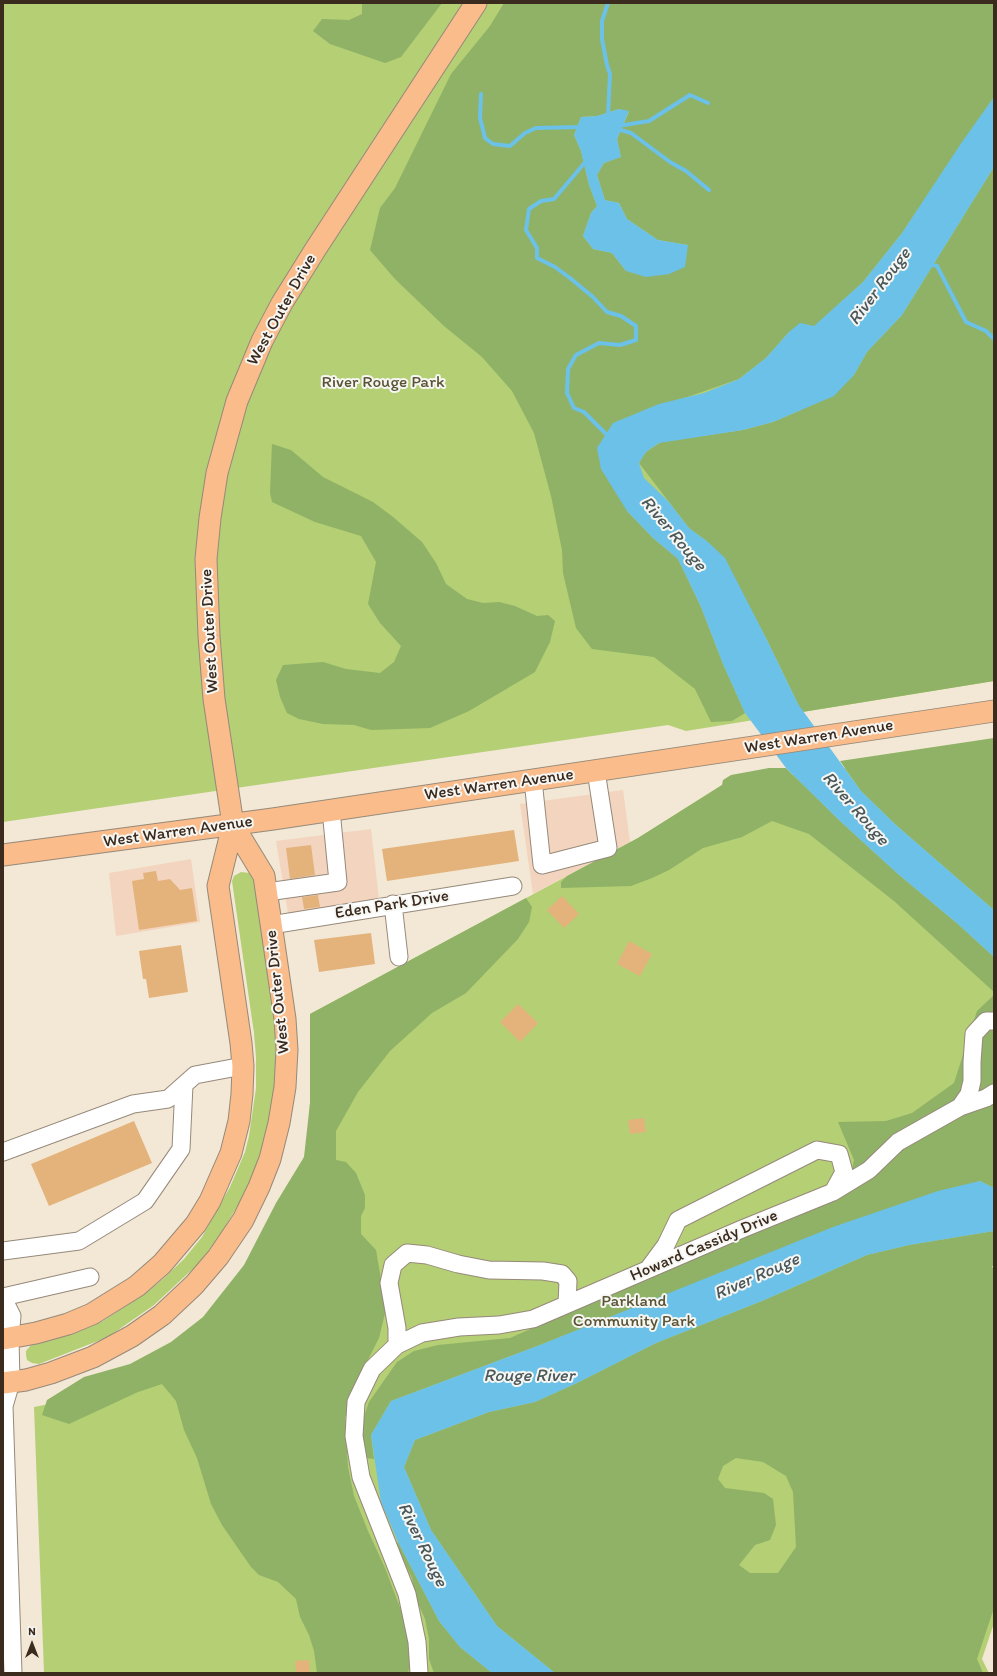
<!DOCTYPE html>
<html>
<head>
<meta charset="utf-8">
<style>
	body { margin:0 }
	#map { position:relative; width:997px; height:1676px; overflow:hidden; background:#f2e8d5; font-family:Itim,sans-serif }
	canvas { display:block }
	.frame { position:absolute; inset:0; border:4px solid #3b2a1e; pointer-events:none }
	.north { position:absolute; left:12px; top:1624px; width:40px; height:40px; -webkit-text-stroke:3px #f6f6f2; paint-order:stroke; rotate:0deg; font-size:11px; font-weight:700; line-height:16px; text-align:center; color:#3b2a1e }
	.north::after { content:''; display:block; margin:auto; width:14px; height:18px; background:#3b2a1e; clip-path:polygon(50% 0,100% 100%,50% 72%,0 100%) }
</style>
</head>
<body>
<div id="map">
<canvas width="997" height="1676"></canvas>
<div class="frame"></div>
<div class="north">N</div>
</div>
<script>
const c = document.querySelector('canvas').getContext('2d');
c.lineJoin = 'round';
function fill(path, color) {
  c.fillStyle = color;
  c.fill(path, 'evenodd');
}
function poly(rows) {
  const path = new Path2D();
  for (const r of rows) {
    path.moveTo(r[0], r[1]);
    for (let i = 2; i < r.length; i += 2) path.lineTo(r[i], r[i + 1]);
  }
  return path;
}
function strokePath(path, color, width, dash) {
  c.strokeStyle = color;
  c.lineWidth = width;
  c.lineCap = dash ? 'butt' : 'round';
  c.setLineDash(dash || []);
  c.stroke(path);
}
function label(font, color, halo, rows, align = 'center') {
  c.font = font + ' Itim,sans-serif';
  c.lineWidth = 4;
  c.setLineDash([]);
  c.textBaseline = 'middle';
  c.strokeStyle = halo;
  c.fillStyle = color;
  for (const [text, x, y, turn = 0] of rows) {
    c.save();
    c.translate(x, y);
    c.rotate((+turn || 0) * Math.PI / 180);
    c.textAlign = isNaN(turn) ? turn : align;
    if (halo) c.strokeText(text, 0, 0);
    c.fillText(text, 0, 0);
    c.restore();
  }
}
fill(poly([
	[623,790,630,842,533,894,520,804],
	[371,829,379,899,296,914,288,913,276,841],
	[191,859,200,922,116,936,109,873]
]), '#f3d4be');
fill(poly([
	[3,3,994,3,994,681,686,731,668,725,3,822],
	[994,747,994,1266,992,1266,994,1271,994,1623,982,1659,989,1673,44,1673,34,1407,84,1397,207,1327,291,1199,307,1147,310,1103,310,1014,638,838,722,785],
	[241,872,249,873,254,881,276,1027,276,1076,274,1097,264,1145,255,1171,241,1200,217,1240,198,1264,154,1305,108,1337,39,1364,32,1363,27,1360,26,1355,26,1351,31,1345,78,1332,103,1321,146,1293,163,1279,184,1259,202,1237,230,1187,245,1152,249,1136,256,1088,256,1057,254,1033,232,881,234,876]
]), '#b4cf74');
fill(poly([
	[362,3,442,3,401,57,385,63,330,44,313,31,322,19,349,20,362,14],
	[504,3,994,3,994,97,902,233,863,282,814,327,789,332,766,358,739,379,613,423,627,511,653,538,678,559,701,607,723,664,745,713,732,721,711,722,695,689,654,657,592,649,576,628,563,573,562,550,551,496,534,433,512,391,482,357,444,326,395,279,370,250,380,208,395,188,451,74,490,26],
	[619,109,629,112,617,139,621,157,604,163,597,175,605,200,619,203,627,219,658,240,688,245,626,271,612,253,593,249,583,236,591,213,597,206,589,185,581,151,574,135,581,117,597,116],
	[994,167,994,681,802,712,766,638,745,599,708,542,689,528,639,463,646,452,661,442,743,430,773,422,801,410,854,375,867,352,902,315],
	[272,444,291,450,323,477,373,502,393,517,422,542,436,563,446,584,467,599,483,603,499,602,515,606,537,616,548,615,555,621,550,642,535,672,469,711,430,728,371,730,354,725,323,724,299,719,287,713,280,697,276,680,283,665,323,662,346,669,380,673,394,662,401,646,380,623,368,604,376,562,361,536,315,522,272,502,270,493],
	[994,738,994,910,896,825,861,791,840,761],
	[769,768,786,768,841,822,898,874,959,925,994,957,994,992,894,901,809,834,772,821,742,837,703,848,669,870,652,878,631,886,561,888,561,882,567,876,638,838,722,785,723,780,731,775],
	[526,898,532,907,529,922,518,939,466,993,432,1013,390,1051,358,1092,336,1131,336,1160,346,1162,356,1173,365,1195,365,1208,361,1216,361,1234,376,1250,386,1309,379,1338,355,1385,345,1418,348,1467,354,1496,368,1531,385,1568,410,1634,409,1669,408,1673,317,1673,314,1651,309,1635,300,1617,296,1599,278,1582,259,1575,251,1567,222,1525,211,1504,197,1458,184,1430,176,1401,162,1384,138,1392,69,1424,42,1415,47,1400,84,1377,130,1364,171,1342,203,1317,244,1265,276,1203,304,1157,310,1103,310,1014],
	[994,995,994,1188,980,1181,663,1296,540,1345,391,1401,371,1435,374,1459,366,1458,363,1452,362,1422,369,1402,397,1362,414,1351,438,1345,510,1338,601,1298,851,1174,854,1160,838,1122,886,1121,912,1113,954,1083,977,1011],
	[994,1231,994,1266,992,1266,994,1271,994,1608,977,1659,983,1673,555,1673,497,1626,431,1530,404,1467,415,1440,489,1412,535,1402,577,1383,656,1343,762,1301,867,1255,909,1245],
	[736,1458,763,1462,786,1476,793,1492,796,1547,778,1573,750,1573,739,1565,755,1545,770,1540,776,1525,773,1499,764,1493,725,1488,718,1479,723,1466],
	[398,1542,439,1621,460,1647,492,1673,434,1673,429,1659,429,1639,425,1619,416,1599,412,1578,396,1545]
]), '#8fb266');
fill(poly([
	[994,97,994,167,902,315,867,352,854,375,834,396,773,422,743,430,659,443,646,452,639,463,644,478,668,501,689,528,708,542,725,558,766,638,798,704,861,791,896,825,994,910,994,957,959,925,898,874,841,822,786,768,745,713,723,664,701,607,678,559,653,538,627,511,601,469,597,448,613,423,659,404,704,393,739,379,766,358,789,332,800,323,814,326,863,282,902,233,962,142],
	[619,109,629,111,617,139,621,157,604,163,597,175,605,200,619,203,627,219,658,240,688,245,685,267,669,274,646,277,626,271,612,253,593,249,583,236,591,213,597,206,589,185,581,151,574,135,581,117,597,116],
	[980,1181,994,1188,994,1231,909,1245,867,1255,762,1301,656,1343,577,1383,535,1402,489,1412,415,1440,404,1467,431,1530,497,1626,555,1673,492,1673,460,1647,439,1621,398,1542,381,1502,371,1435,391,1401,540,1345,833,1227,938,1191]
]), '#6cc1e9');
strokePath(poly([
	[481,94,480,118,485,138,493,144,510,146,525,133,536,128,581,127],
	[608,116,610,74,607,65,602,39,602,21,608,3],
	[618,126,649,121,690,95,708,103],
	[617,129,631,133,670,162,686,171,709,190],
	[587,160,554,199,541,201,529,209,526,230,537,248,537,258,555,267,570,278,593,297,607,312,621,316,636,326,636,340,620,345,599,343,576,355,568,369,567,393,574,408,584,412,610,438],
	[928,264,937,266,966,322,986,331,994,339]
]), '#6cc1e9', 4);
fill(poly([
	[514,830,519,861,387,881,382,849],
	[311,845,315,875,290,879,286,848],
	[156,871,158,881,170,879,180,890,192,888,197,921,139,930,132,881,144,879,143,873],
	[318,895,320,907,304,909,302,897],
	[562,896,579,914,564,928,547,910],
	[371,933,375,964,319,972,314,940],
	[629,941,652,954,640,976,617,964],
	[181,945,188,992,149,998,146,979,143,979,139,951],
	[518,1004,538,1023,520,1042,500,1022],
	[644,1118,646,1132,630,1134,628,1120],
	[134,1121,152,1163,49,1206,31,1164],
	[309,1660,310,1673,296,1673,295,1661]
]), '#e4b37b');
const minor = poly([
	[533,780,542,865,608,848,596,771],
	[267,892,338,882,331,810],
	[393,904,399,957],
	[271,925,513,886],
	[960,1107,969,1094,972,1081,972,1062,974,1034,986,1021,994,1021],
	[3,1152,133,1104,168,1099,195,1075,243,1066],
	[3,1251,79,1241,145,1201,181,1149,184,1085],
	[649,1268,666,1245,678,1220,817,1150,839,1154,844,1172,833,1192],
	[3,1297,90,1277],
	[3,1298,12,1316,10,1338,11,1382,4,1406,13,1673],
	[397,1345,397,1328,389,1283,393,1265,407,1253,427,1255,458,1264,489,1270,543,1271,562,1274,568,1281,567,1304],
	[419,1673,417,1642,407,1594,361,1477,354,1436,356,1402,372,1369,397,1345,422,1333,459,1327,499,1325,533,1319,742,1229,833,1192,869,1170,898,1142,960,1107,986,1098,994,1093]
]);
const major = poly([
	[3,855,273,819,994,711],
	[3,1339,36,1333,68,1324,92,1314,137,1286,162,1264,196,1224,210,1201,231,1153,239,1121,242,1094,243,1066,241,1043,218,886,233,825,214,699,209,636,206,559,210,518,217,473,237,401,262,341,282,303,315,250,476,3],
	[3,1383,26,1380,51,1373,93,1357,132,1336,162,1315,194,1285,218,1257,243,1220,259,1187,270,1159,279,1123,285,1087,287,1050,285,1019,264,876,233,825]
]);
strokePath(minor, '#96897a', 19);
strokePath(major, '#96897a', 23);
strokePath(minor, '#fff', 17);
strokePath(major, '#f9bc8a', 21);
label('17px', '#3b2a1e', '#f6f6f2', [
	["West Outer Drive",282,310,-61],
	["West Outer Drive",210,631,-93],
	["West Warren Avenue",819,737,-9],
	["West Warren Avenue",499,785,-8],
	["West Warren Avenue",178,832,-8],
	["Eden Park Drive",392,905,-9],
	["West Outer Drive",278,992,-96],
	["Howard Cassidy Drive",704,1246,-23]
]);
label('17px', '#595334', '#f6f6f2', [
	["River Rouge Park",383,383],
	["Parkland",634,1302],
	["Community Park",634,1322]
]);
label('italic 18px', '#4a575b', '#f6f6f2', [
	["River Rouge",880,287,-53],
	["River Rouge",673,534,50],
	["River Rouge",855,809,49],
	["River Rouge",757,1277,-24],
	["Rouge River",529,1376],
	["River Rouge",422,1545,64]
]);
</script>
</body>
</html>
